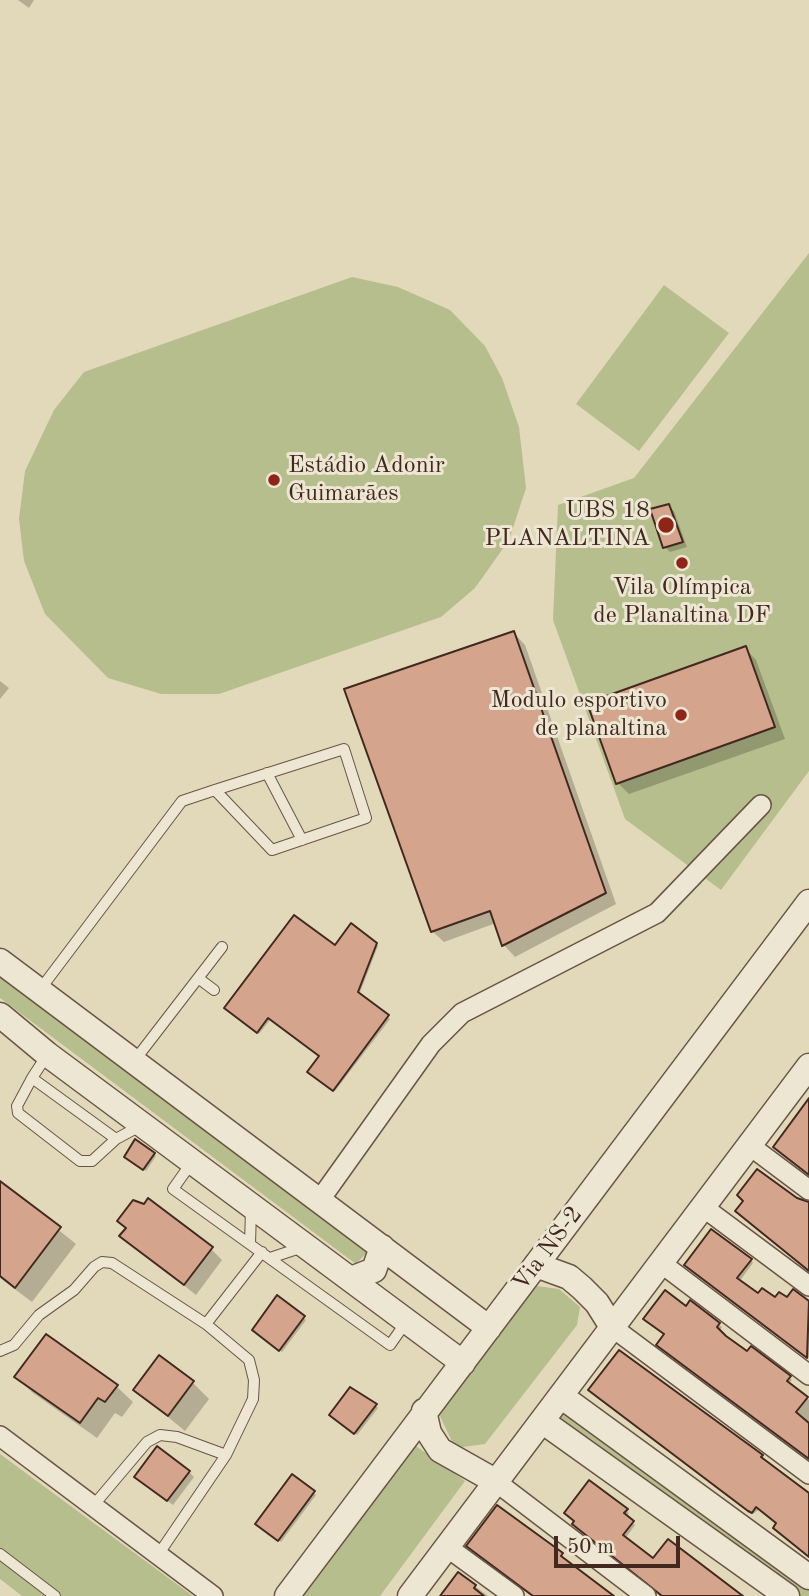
<!DOCTYPE html>
<html>
<head>
<meta charset="utf-8">
<style>
	body { margin:0 }
	#map { position:relative; width:809px; height:1596px; overflow:hidden; background:#e2d9ba; font-family:"Old Standard TT",serif }
	canvas { display:block }
	.scale { position:absolute; left:554px; top:1536px; width:126px; height:32px; box-sizing:border-box; border:4px solid #42281f; border-top:0; padding-left:9px; font-size:21px; line-height:24px; white-space:nowrap; color:#42281f; -webkit-text-stroke:5px #ece6d2; paint-order:stroke }
</style>
</head>
<body>
<div id="map">
<canvas width="809" height="1596"></canvas>
<div class="scale">50 m</div>
</div>
<script>
const c = document.querySelector('canvas').getContext('2d');
c.lineJoin = 'round';
function fill(path, color) {
  c.fillStyle = color;
  c.fill(path, 'evenodd');
}
function poly(rows) {
  const path = new Path2D();
  for (const r of rows) {
    path.moveTo(r[0], r[1]);
    for (let i = 2; i < r.length; i += 2) path.lineTo(r[i], r[i + 1]);
  }
  return path;
}
function strokePath(path, color, width, dash) {
  c.strokeStyle = color;
  c.lineWidth = width;
  c.lineCap = dash ? 'butt' : 'round';
  c.setLineDash(dash || []);
  c.stroke(path);
}
function label(font, color, halo, rows, align = 'center') {
  c.font = font + ' "Old Standard TT",serif';
  c.lineWidth = 6;
  c.setLineDash([]);
  c.textBaseline = 'middle';
  c.strokeStyle = halo;
  c.fillStyle = color;
  for (const [text, x, y, turn = 0] of rows) {
    c.save();
    c.translate(x, y);
    c.rotate((+turn || 0) * Math.PI / 180);
    c.textAlign = isNaN(turn) ? turn : align;
    if (halo) c.strokeText(text, 0, 0);
    c.fillText(text, 0, 0);
    c.restore();
  }
}
fill(poly([
	[809,253,809,771,721,890,625,819,553,620,558,505,634,478],
	[352,277,398,287,450,310,485,346,502,378,519,427,526,488,509,540,475,588,441,617,219,694,161,694,108,678,45,614,24,561,19,519,25,471,54,410,84,372],
	[664,285,729,333,639,451,576,404],
	[0,973,370,1249,356,1264,0,998],
	[537,1286,559,1289,580,1307,577,1325,485,1444,455,1448,439,1414,500,1328],
	[562,1403,809,1586,809,1596,796,1596,549,1419],
	[409,1441,465,1481,380,1596,293,1596],
	[0,1454,193,1596,22,1596,0,1579]
]), '#b7be8d');
fill(poly([
	[18,0,34,0,29,8],
	[668,506,674,511,687,547,670,552,665,547],
	[514,633,525,645,616,904,515,957,504,945,496,923,444,942,432,931],
	[745,648,756,660,785,739,629,794,618,783],
	[0,681,9,688,0,699],
	[376,944,378,946,359,995,390,1019,335,1091,312,1073,321,1056,271,1019,259,1034,228,1010,335,947],
	[154,1154,156,1156,146,1171,128,1159],
	[0,1183,76,1244,32,1302,0,1278],
	[122,1236,211,1249,222,1260,196,1295],
	[751,1260,753,1263,739,1282,758,1296,787,1300,793,1291,809,1300,809,1358,689,1267],
	[278,1298,306,1320,282,1352,256,1332],
	[690,1303,719,1325,722,1327,719,1331,748,1354,790,1378,792,1380,788,1384,809,1400,809,1458,687,1308],
	[16,1377,116,1386,133,1402,122,1417,115,1413,97,1438,33,1393],
	[193,1383,209,1399,185,1431,135,1390],
	[594,1393,762,1456,764,1461,809,1495,809,1556,760,1509,753,1514],
	[376,1406,378,1408,357,1435,333,1417],
	[189,1472,194,1477,173,1505,142,1482],
	[314,1493,316,1495,281,1542,259,1526],
	[626,1510,629,1513,626,1517,635,1525,625,1539,653,1561,741,1596,659,1596,659,1592,577,1527],
	[459,1574,488,1596,442,1596]
]), '#0003');
const building = poly([
	[669,504,683,542,663,548,650,509,669,504],
	[514,631,606,893,502,946,490,911,431,932,344,689,514,631],
	[746,646,775,727,616,784,587,703,746,646],
	[294,915,335,945,351,923,377,943,358,992,389,1015,333,1091,307,1072,319,1056,268,1018,257,1033,224,1008,294,915],
	[809,1098,809,1175,773,1147,809,1098],
	[135,1139,155,1153,143,1170,124,1157,135,1139],
	[757,1169,797,1198,809,1202,809,1271,735,1211,743,1201,737,1195,757,1169],
	[0,1181,61,1227,15,1288,0,1276,0,1181],
	[148,1198,213,1247,184,1285,119,1236,126,1228,117,1221,133,1200,144,1204,148,1198],
	[711,1229,752,1259,737,1278,758,1293,762,1288,775,1297,779,1292,787,1297,793,1289,809,1301,807,1358,684,1265,711,1229],
	[665,1290,686,1306,690,1300,720,1323,717,1327,726,1336,747,1351,751,1346,791,1376,787,1381,808,1397,796,1412,809,1423,809,1459,656,1345,664,1334,643,1319,665,1290],
	[277,1295,305,1316,279,1351,252,1330,277,1295],
	[46,1334,118,1385,105,1402,98,1398,80,1423,14,1377,46,1334],
	[619,1350,763,1455,761,1457,809,1493,809,1557,773,1528,776,1523,756,1507,752,1513,748,1511,588,1390,619,1350],
	[159,1355,194,1381,168,1416,133,1390,159,1355],
	[350,1387,377,1404,354,1434,329,1415,350,1387],
	[157,1446,190,1471,167,1501,134,1477,157,1446],
	[292,1474,315,1491,278,1541,255,1524,292,1474],
	[589,1480,628,1509,624,1513,634,1521,623,1535,653,1558,668,1539,743,1596,662,1596,572,1524,574,1521,564,1513,589,1480],
	[497,1505,563,1553,561,1556,614,1596,533,1596,466,1546,497,1505],
	[458,1572,476,1585,474,1588,484,1596,440,1596,458,1572]
]);
fill(building, '#d4a48c');
strokePath(building, '#42281f', 2);
const service = poly([
	[267,773,302,840],
	[198,978,214,990],
	[39,991,182,801,215,790,344,749,366,818,272,850,215,790],
	[47,1055,32,1078,116,1139,142,1125],
	[135,1060,222,947],
	[32,1078,17,1106,18,1113,80,1161,92,1161,116,1139],
	[192,1162,173,1189,390,1345,406,1322],
	[250,1244,251,1210],
	[270,1258,303,1247],
	[206,1324,262,1252],
	[0,1351,14,1345,39,1315,74,1290,94,1267,102,1262,112,1263,206,1324,249,1360,254,1380,253,1399,226,1455,158,1555],
	[93,1506,147,1442,160,1435,177,1437,226,1455],
	[0,1554,55,1596]
]);
const minor = poly([
	[749,1145,809,1190],
	[319,1201,431,1044,462,1013,657,913,761,805],
	[703,1207,809,1286],
	[661,1263,809,1375],
	[612,1327,809,1474],
	[0,1436,213,1596],
	[495,1481,646,1596],
	[447,1547,514,1596]
]);
const tertiary = poly([
	[0,961,489,1328],
	[0,1015,47,1054,463,1363],
	[536,1265,569,1277,582,1288,597,1303,612,1327],
	[351,1279,374,1270,382,1247],
	[561,1396,809,1577],
	[424,1411,429,1433,440,1450,495,1481],
	[542,1421,787,1596],
	[287,1596,809,902],
	[410,1596,809,1066]
]);
strokePath(service, '#6a5446', 12);
strokePath(minor, '#6a5446', 22);
strokePath(tertiary, '#6a5446', 27);
strokePath(service, '#ece6d2', 10);
strokePath(minor, '#ece6d2', 19);
strokePath(tertiary, '#ece6d2', 24);
for (const [x, y, r, color] of [
	[274,480,7,"#8f2418"],
	[666,525,9,"#8f2418"],
	[682,563,7,"#8f2418"],
	[681,715,7,"#8f2418"]
]) {
  const dot = new Path2D();
  dot.arc(x, y, r, 0, 2 * Math.PI);
  c.fillStyle = color;
  c.fill(dot);
  strokePath(dot, '#ece6d2', 2.5);
}
label('24px', '#42281f', '#ece6d2', [
	["Estádio Adonir",288,466,"left"],
	["Guimarães",288,494,"left"],
	["UBS 18",650,511],
	["PLANALTINA",650,539],
	["Vila Olímpica",682,588,"center"],
	["de Planaltina DF",682,616,"center"],
	["Modulo esportivo",667,701],
	["de planaltina",667,729]
], 'right');
label('24px', '#42281f', '#ece6d2', [
	["Via NS-2",548,1249,-53]
]);
</script>
</body>
</html>
